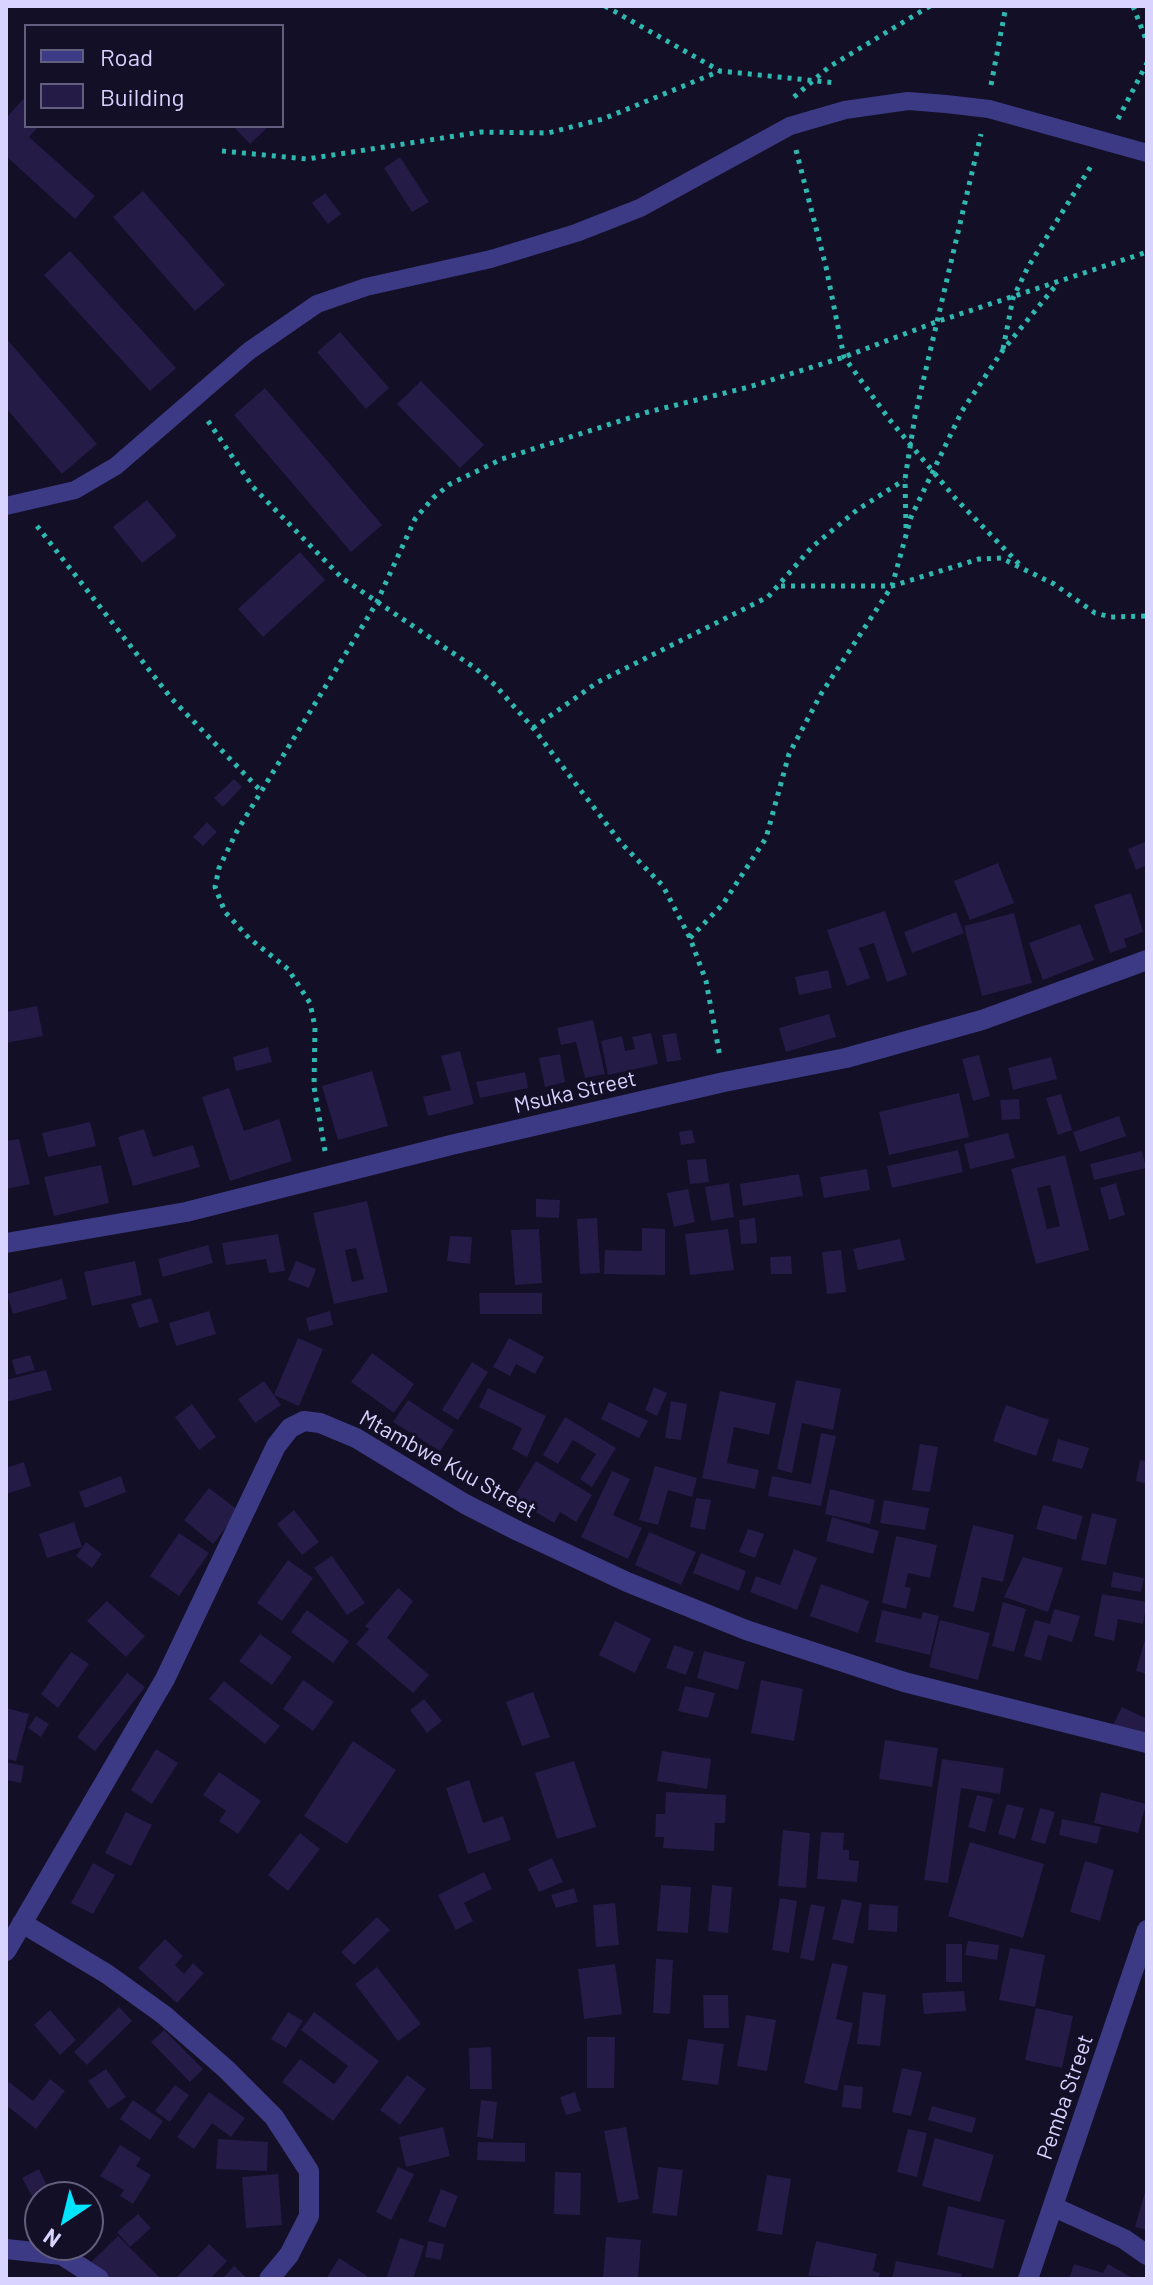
<!DOCTYPE html>
<html>
<head>
<meta charset="utf-8">
<style>
	body { margin:0 }
	#map { position:relative; width:1153px; height:2285px; overflow:hidden; background:#130f26; font-family:Barlow,sans-serif }
	canvas { display:block }
	.frame { position:absolute; inset:0; border:8px solid #d9d4ff; pointer-events:none }
	.legend { position:absolute; left:24px; top:24px; width:260px; height:104px; box-sizing:border-box; background:#130f26; border:2px solid #625e7d; margin:0; padding:10px 14px; list-style:none; font-size:24px; color:#d9d4ff }
	.legend li { display:flex; align-items:center; gap:16px; height:40px }
	.legend b { width:40px; border:2px solid #625e7d }
	.north { position:absolute; left:24px; top:2181px; width:80px; height:80px; box-sizing:border-box; background:#130f26; border:2px solid #625e7d; border-radius:50%; rotate:215deg; font-size:22px; font-weight:700; line-height:32px; text-align:center; color:#d9d4ff }
	.north::after { content:''; display:block; margin:auto; width:28px; height:36px; background:#00e5ff; clip-path:polygon(50% 0,100% 100%,50% 72%,0 100%) }
</style>
</head>
<body>
<div id="map">
<canvas width="1153" height="2285"></canvas>
<div class="frame"></div>
<ul class="legend">
<li><b style="height:10px;background:#3d3a85"></b>Road</li>
<li><b style="height:22px;background:#241b47"></b>Building</li>
</ul>
<div class="north">N</div>
</div>
<script>
const c = document.querySelector('canvas').getContext('2d');
c.lineJoin = 'round';
function fill(path, color) {
  c.fillStyle = color;
  c.fill(path, 'evenodd');
}
function poly(rows) {
  const path = new Path2D();
  for (const r of rows) {
    path.moveTo(r[0], r[1]);
    for (let i = 2; i < r.length; i += 2) path.lineTo(r[i], r[i + 1]);
  }
  return path;
}
function strokePath(path, color, width, dash) {
  c.strokeStyle = color;
  c.lineWidth = width;
  c.lineCap = dash ? 'butt' : 'round';
  c.setLineDash(dash || []);
  c.stroke(path);
}
function label(font, color, halo, rows, align = 'center') {
  c.font = font + ' Barlow,sans-serif';
  c.lineWidth = 6;
  c.setLineDash([]);
  c.textBaseline = 'middle';
  c.strokeStyle = halo;
  c.fillStyle = color;
  for (const [text, x, y, turn = 0] of rows) {
    c.save();
    c.translate(x, y);
    c.rotate((+turn || 0) * Math.PI / 180);
    c.textAlign = isNaN(turn) ? turn : align;
    if (halo) c.strokeText(text, 0, 0);
    c.fillText(text, 0, 0);
    c.restore();
  }
}
fill(poly([
	[26,96,26,126,39,126,29,137,95,196,75,219,6,156,6,118],
	[233,126,269,126,250,144],
	[400,157,429,202,412,212,384,168],
	[143,191,225,285,195,311,113,217],
	[325,193,341,214,328,224,312,203],
	[70,251,176,368,150,391,44,275],
	[340,332,389,388,366,409,317,352],
	[6,338,97,444,62,474,6,408],
	[421,381,484,445,460,468,397,404],
	[265,388,382,525,351,552,234,415],
	[147,500,177,536,142,563,113,527],
	[300,552,325,580,263,637,238,609],
	[234,779,242,787,223,807,214,798],
	[207,822,217,832,203,846,193,837],
	[1147,841,1147,865,1136,870,1128,849],
	[998,863,1014,903,970,920,954,881],
	[1131,893,1143,932,1124,939,1127,947,1110,953,1094,905],
	[885,911,907,975,887,982,874,943,859,948,870,978,847,986,827,930],
	[956,912,964,933,912,953,904,932],
	[1014,913,1032,983,982,996,964,926],
	[1080,924,1094,960,1043,980,1029,943],
	[828,970,832,988,799,995,795,977],
	[37,1006,43,1036,6,1043,6,1012],
	[829,1014,836,1037,786,1052,779,1028],
	[593,1020,605,1074,585,1078,576,1042,561,1045,557,1028],
	[651,1033,658,1064,608,1075,601,1041,622,1036,625,1051,635,1049,632,1037],
	[676,1033,681,1060,667,1062,662,1035],
	[268,1047,272,1062,236,1071,233,1057],
	[460,1051,474,1104,428,1116,423,1097,451,1090,441,1056],
	[560,1054,565,1082,545,1087,539,1058],
	[979,1055,990,1096,973,1101,962,1059],
	[1051,1057,1057,1079,1013,1090,1008,1068],
	[372,1071,388,1126,338,1140,322,1086],
	[525,1072,528,1088,480,1098,476,1082],
	[229,1088,244,1131,279,1119,292,1161,230,1181,202,1097],
	[959,1093,969,1137,889,1155,879,1112],
	[1061,1094,1072,1130,1058,1135,1046,1098],
	[1019,1099,1020,1119,1002,1120,1000,1100],
	[1119,1116,1126,1136,1080,1152,1073,1132],
	[90,1122,96,1146,48,1157,42,1133],
	[144,1129,153,1157,193,1145,200,1167,133,1186,118,1137],
	[692,1130,695,1143,681,1145,679,1132],
	[1008,1133,1015,1158,970,1169,964,1144],
	[19,1139,30,1184,6,1189,6,1141],
	[958,1150,963,1172,892,1188,887,1166],
	[1142,1151,1146,1168,1094,1180,1090,1164],
	[1065,1155,1089,1250,1036,1264,1011,1169],
	[1050,1185,1060,1226,1047,1229,1037,1188],
	[706,1159,709,1182,690,1184,687,1160],
	[101,1165,109,1203,54,1216,44,1177],
	[867,1169,870,1190,824,1198,820,1177],
	[799,1174,803,1196,743,1206,740,1184],
	[729,1183,734,1217,711,1221,705,1187],
	[1116,1183,1125,1215,1109,1220,1100,1188],
	[688,1189,695,1222,674,1227,667,1193],
	[536,1199,560,1200,559,1218,536,1217],
	[367,1201,388,1292,334,1304,313,1213],
	[356,1248,364,1279,352,1282,345,1250],
	[597,1218,600,1273,580,1274,577,1219],
	[755,1218,757,1243,741,1244,739,1220],
	[642,1228,665,1229,665,1275,604,1274,605,1250,642,1251],
	[539,1229,542,1283,515,1285,511,1230],
	[728,1229,734,1270,690,1275,685,1234],
	[278,1234,285,1271,269,1273,266,1259,226,1265,222,1243],
	[450,1236,472,1237,470,1264,447,1261],
	[900,1239,905,1260,858,1270,853,1249],
	[208,1245,213,1263,163,1277,158,1259],
	[841,1250,846,1292,827,1294,822,1252],
	[791,1256,792,1274,771,1274,770,1257],
	[135,1261,142,1295,92,1306,84,1272],
	[296,1261,316,1269,309,1288,288,1280],
	[62,1279,67,1299,13,1314,7,1294],
	[479,1293,542,1293,542,1314,480,1314],
	[151,1298,159,1322,139,1328,131,1304],
	[209,1311,216,1334,176,1346,169,1323],
	[330,1311,333,1325,309,1331,306,1318],
	[298,1338,323,1349,299,1406,274,1395],
	[509,1338,544,1357,535,1374,516,1364,510,1376,493,1367],
	[372,1353,414,1384,394,1413,351,1382],
	[30,1355,35,1370,16,1375,12,1360],
	[472,1362,488,1372,458,1420,442,1410],
	[46,1370,52,1390,6,1402,6,1380],
	[796,1380,841,1389,833,1430,802,1423,792,1473,777,1469],
	[264,1381,281,1405,255,1423,238,1399],
	[654,1387,667,1393,657,1416,645,1410],
	[488,1388,546,1416,527,1457,512,1449,522,1428,479,1407],
	[720,1391,776,1403,769,1435,734,1427,727,1463,759,1470,755,1489,702,1478],
	[408,1400,454,1430,440,1451,393,1422],
	[671,1401,687,1404,681,1440,665,1438],
	[609,1402,648,1421,639,1438,601,1419],
	[192,1404,216,1437,199,1450,175,1417],
	[1006,1405,1049,1420,1036,1456,993,1441],
	[565,1417,616,1448,592,1487,580,1479,596,1454,573,1440,558,1464,543,1455],
	[821,1433,836,1436,821,1506,768,1496,772,1476,811,1484],
	[1058,1439,1089,1448,1082,1469,1052,1461],
	[920,1444,938,1447,930,1492,912,1490],
	[1140,1460,1147,1461,1147,1484,1136,1481],
	[536,1461,592,1495,576,1522,560,1512,554,1523,513,1498],
	[24,1462,31,1486,6,1494,6,1468],
	[655,1466,697,1478,692,1497,668,1490,658,1525,639,1520],
	[612,1471,630,1479,613,1515,642,1528,628,1559,581,1537],
	[121,1476,126,1492,85,1508,79,1492],
	[209,1488,239,1511,213,1544,184,1520],
	[830,1489,875,1500,870,1524,825,1514],
	[696,1498,711,1500,705,1530,690,1527],
	[884,1500,929,1508,925,1530,880,1523],
	[1043,1505,1083,1516,1076,1540,1036,1529],
	[294,1510,319,1542,302,1555,277,1524],
	[1092,1513,1117,1519,1106,1565,1081,1560],
	[832,1517,879,1531,873,1554,826,1541],
	[74,1522,82,1547,47,1558,39,1534],
	[973,1525,1014,1535,1003,1582,982,1577,974,1612,953,1607],
	[748,1529,764,1534,755,1558,739,1552],
	[649,1532,696,1552,681,1585,635,1565],
	[179,1533,209,1553,179,1596,150,1576],
	[896,1536,937,1545,930,1578,908,1573,905,1587,911,1588,906,1609,882,1603],
	[86,1542,102,1554,92,1568,76,1556],
	[794,1549,817,1558,797,1610,750,1592,756,1576,780,1585],
	[701,1553,746,1571,739,1591,693,1573],
	[332,1556,365,1603,347,1615,314,1568],
	[1023,1557,1063,1568,1048,1612,1004,1597],
	[288,1560,313,1578,282,1621,257,1603],
	[1113,1572,1144,1578,1141,1592,1111,1587],
	[821,1584,869,1601,858,1633,810,1616],
	[398,1588,413,1601,387,1638,429,1675,413,1693,356,1644,369,1629,365,1626],
	[1102,1594,1147,1602,1143,1624,1118,1619,1114,1641,1094,1636],
	[107,1601,145,1636,126,1657,87,1621],
	[1003,1602,1026,1609,1014,1652,992,1646],
	[1054,1609,1080,1616,1072,1642,1048,1635,1041,1661,1024,1656,1035,1620,1050,1624],
	[307,1610,349,1641,333,1663,291,1632],
	[882,1610,921,1619,923,1612,939,1616,930,1655,875,1642],
	[940,1620,990,1633,978,1680,929,1667],
	[615,1621,651,1639,635,1673,599,1655],
	[260,1634,292,1657,272,1685,239,1661],
	[1146,1636,1147,1636,1147,1674,1136,1671],
	[674,1645,694,1652,686,1675,666,1668],
	[704,1651,745,1662,738,1690,697,1678],
	[71,1652,89,1664,58,1708,41,1694],
	[127,1673,145,1687,95,1751,77,1737],
	[303,1680,334,1702,313,1731,283,1709],
	[761,1680,803,1689,794,1741,751,1733],
	[224,1681,280,1726,265,1744,209,1699],
	[685,1686,715,1693,708,1718,678,1711],
	[533,1692,550,1737,522,1746,506,1702],
	[424,1699,442,1721,427,1733,410,1710],
	[1122,1707,1147,1719,1147,1747,1111,1729],
	[6,1708,29,1714,16,1761,6,1759],
	[36,1716,49,1724,41,1737,28,1728],
	[885,1740,938,1748,932,1787,879,1779],
	[353,1741,396,1770,347,1844,304,1816],
	[156,1749,178,1763,152,1804,131,1790],
	[662,1751,711,1759,707,1789,657,1781],
	[942,1759,1004,1768,1000,1794,961,1788,948,1883,924,1880],
	[574,1761,596,1827,557,1839,535,1773],
	[6,1762,24,1766,21,1783,6,1780],
	[219,1772,261,1801,238,1834,219,1821,226,1811,203,1795],
	[469,1780,483,1823,503,1816,511,1840,468,1854,446,1788],
	[666,1792,726,1795,725,1823,715,1823,714,1851,663,1848,664,1837,655,1837,656,1814,665,1814],
	[1101,1792,1146,1804,1138,1833,1094,1823],
	[977,1795,993,1799,985,1832,968,1827],
	[1007,1804,1024,1808,1015,1839,998,1834],
	[1040,1808,1055,1812,1045,1844,1031,1840],
	[126,1812,152,1825,131,1866,105,1853],
	[1062,1819,1101,1827,1097,1844,1059,1835],
	[783,1830,810,1833,806,1888,778,1886],
	[821,1832,844,1833,843,1850,849,1850,849,1860,859,1861,857,1882,817,1879],
	[300,1833,320,1849,288,1891,268,1875],
	[970,1842,1044,1864,1023,1938,948,1916],
	[552,1858,563,1882,539,1892,528,1869],
	[1085,1861,1114,1870,1100,1921,1070,1912],
	[93,1863,115,1875,93,1914,71,1903],
	[484,1872,492,1889,464,1903,473,1921,456,1930,438,1895],
	[661,1885,691,1887,688,1933,657,1931],
	[712,1885,732,1887,728,1933,708,1931],
	[574,1888,578,1902,556,1908,551,1895],
	[780,1898,797,1901,789,1953,772,1950],
	[842,1899,862,1903,853,1944,832,1939],
	[615,1903,619,1945,596,1947,593,1905],
	[811,1904,825,1907,814,1961,800,1958],
	[869,1904,898,1906,897,1932,868,1930],
	[377,1917,390,1930,354,1965,341,1952],
	[165,1939,183,1956,175,1965,184,1974,193,1963,204,1973,177,2003,138,1968],
	[968,1941,999,1945,997,1960,965,1955],
	[946,1944,962,1944,962,1982,946,1982],
	[1010,1948,1045,1955,1035,2007,999,2000],
	[656,1959,673,1960,670,2014,653,2013],
	[832,1963,848,1966,836,2019,853,2023,837,2091,804,2083],
	[615,1964,622,2014,584,2019,578,1969],
	[377,1967,421,2024,398,2041,355,1984],
	[964,1991,966,2011,924,2014,922,1993],
	[863,1992,886,1995,880,2046,857,2044],
	[703,1995,728,1995,729,2028,704,2028],
	[119,2007,132,2021,87,2065,74,2052],
	[1036,2008,1073,2016,1062,2068,1025,2060],
	[50,2010,76,2040,60,2055,34,2025],
	[288,2012,303,2021,286,2048,271,2039],
	[314,2012,379,2061,333,2121,282,2082,300,2059,334,2084,348,2066,301,2030],
	[746,2015,776,2020,767,2071,737,2066],
	[164,2030,203,2069,190,2082,151,2042],
	[587,2037,615,2037,614,2088,587,2088],
	[688,2039,724,2044,718,2085,682,2080],
	[491,2047,492,2089,470,2089,469,2048],
	[902,2068,922,2072,911,2116,892,2112],
	[106,2069,126,2097,108,2109,88,2081],
	[407,2075,426,2089,400,2125,380,2110],
	[50,2079,65,2091,36,2129,6,2105,6,2085,9,2082,33,2101],
	[175,2085,189,2095,170,2122,155,2111],
	[844,2085,863,2087,861,2109,842,2107],
	[209,2092,245,2118,231,2137,212,2123,194,2149,177,2137],
	[575,2092,581,2111,566,2115,560,2097],
	[133,2100,163,2121,150,2140,120,2119],
	[481,2100,497,2102,493,2139,477,2137],
	[932,2106,976,2118,972,2133,928,2120],
	[443,2127,450,2156,406,2167,399,2137],
	[626,2127,639,2199,618,2203,604,2131],
	[908,2129,927,2133,917,2177,897,2172],
	[935,2138,994,2155,980,2202,922,2186],
	[218,2139,268,2142,267,2171,216,2169],
	[478,2142,525,2143,525,2162,477,2160],
	[120,2145,141,2158,136,2166,151,2175,133,2204,120,2196,124,2190,100,2176],
	[398,2167,414,2174,391,2220,376,2212],
	[658,2167,683,2170,677,2216,652,2213],
	[39,2169,50,2192,34,2200,22,2178],
	[555,2172,581,2173,580,2215,554,2214],
	[278,2174,282,2225,246,2228,242,2177],
	[767,2175,791,2179,782,2235,757,2231],
	[441,2189,458,2196,445,2228,428,2221],
	[1146,2189,1147,2189,1147,2230,1135,2227],
	[948,2206,1005,2220,993,2269,937,2255],
	[138,2214,151,2228,130,2247,117,2232],
	[118,2236,161,2279,106,2279,90,2263],
	[606,2237,641,2240,638,2279,603,2279],
	[400,2238,424,2246,413,2279,386,2279],
	[428,2241,444,2244,441,2260,425,2257],
	[816,2241,877,2254,873,2271,880,2273,878,2279,808,2276],
	[209,2244,227,2261,210,2279,175,2279],
	[339,2258,367,2276,366,2279,326,2279],
	[896,2261,962,2274,961,2279,892,2279],
	[1074,2264,1103,2273,1108,2264,1134,2279,1069,2279],
	[234,2266,248,2279,222,2279]
]), '#241b47');
strokePath(poly([
	[605,6,720,71,837,83],
	[1133,6,1147,42],
	[991,85,1006,6],
	[794,97,829,67,930,6],
	[1118,119,1147,63],
	[796,150,826,267,844,357,889,419,956,499,1020,565],
	[222,151,307,159,481,132,548,133,603,119,720,71],
	[1003,349,1013,298,1028,267,1093,163],
	[208,421,253,487,342,578,475,668,495,685,533,728,621,843,663,886,690,938,706,981,720,1057],
	[37,526,171,698,261,791],
	[906,528,905,479,915,416,981,134],
	[781,586,892,586,979,559,1001,558,1054,584,1095,613,1111,617,1147,616],
	[533,728,598,682,768,597,812,547,857,510,904,480],
	[690,938,723,904,766,838,789,754,821,694,892,586,911,517,962,411,1003,350,1057,284],
	[325,1151,314,1087,315,1027,310,1003,288,969,249,938,225,912,215,887,219,868,237,831,376,604,415,519,433,498,450,484,502,459,648,412,749,387,844,357,936,322,1147,252]
]), '#2fb8b0', 5, [4, 6]);
strokePath(poly([
	[6,506,75,490,116,466,249,351,317,304,366,287,491,259,576,233,640,208,790,126,845,110,908,101,946,104,989,109,1147,153]
]), '#3d3a85', 18);
strokePath(poly([
	[6,1243,186,1212,451,1145,724,1082,846,1058,982,1020,1147,960],
	[22,1923,107,1974,164,2015,226,2069,274,2117,309,2171,309,2216,289,2255,269,2279],
	[6,1951,165,1679,276,1446,290,1428,304,1421,320,1423,356,1438,465,1504,518,1531,627,1582,746,1630,904,1682,1147,1743],
	[1054,2207,1124,2239,1147,2255],
	[6,2249,62,2255,99,2279],
	[1028,2279,1147,1930]
]), '#3d3a85', 20);
label('22px', '#d9d4ff', '#130f26', [
	["Msuka Street",575,1092,-13],
	["Mtambwe Kuu Street",448,1464,29],
	["Pemba Street",1065,2097,-71]
]);
</script>
</body>
</html>
